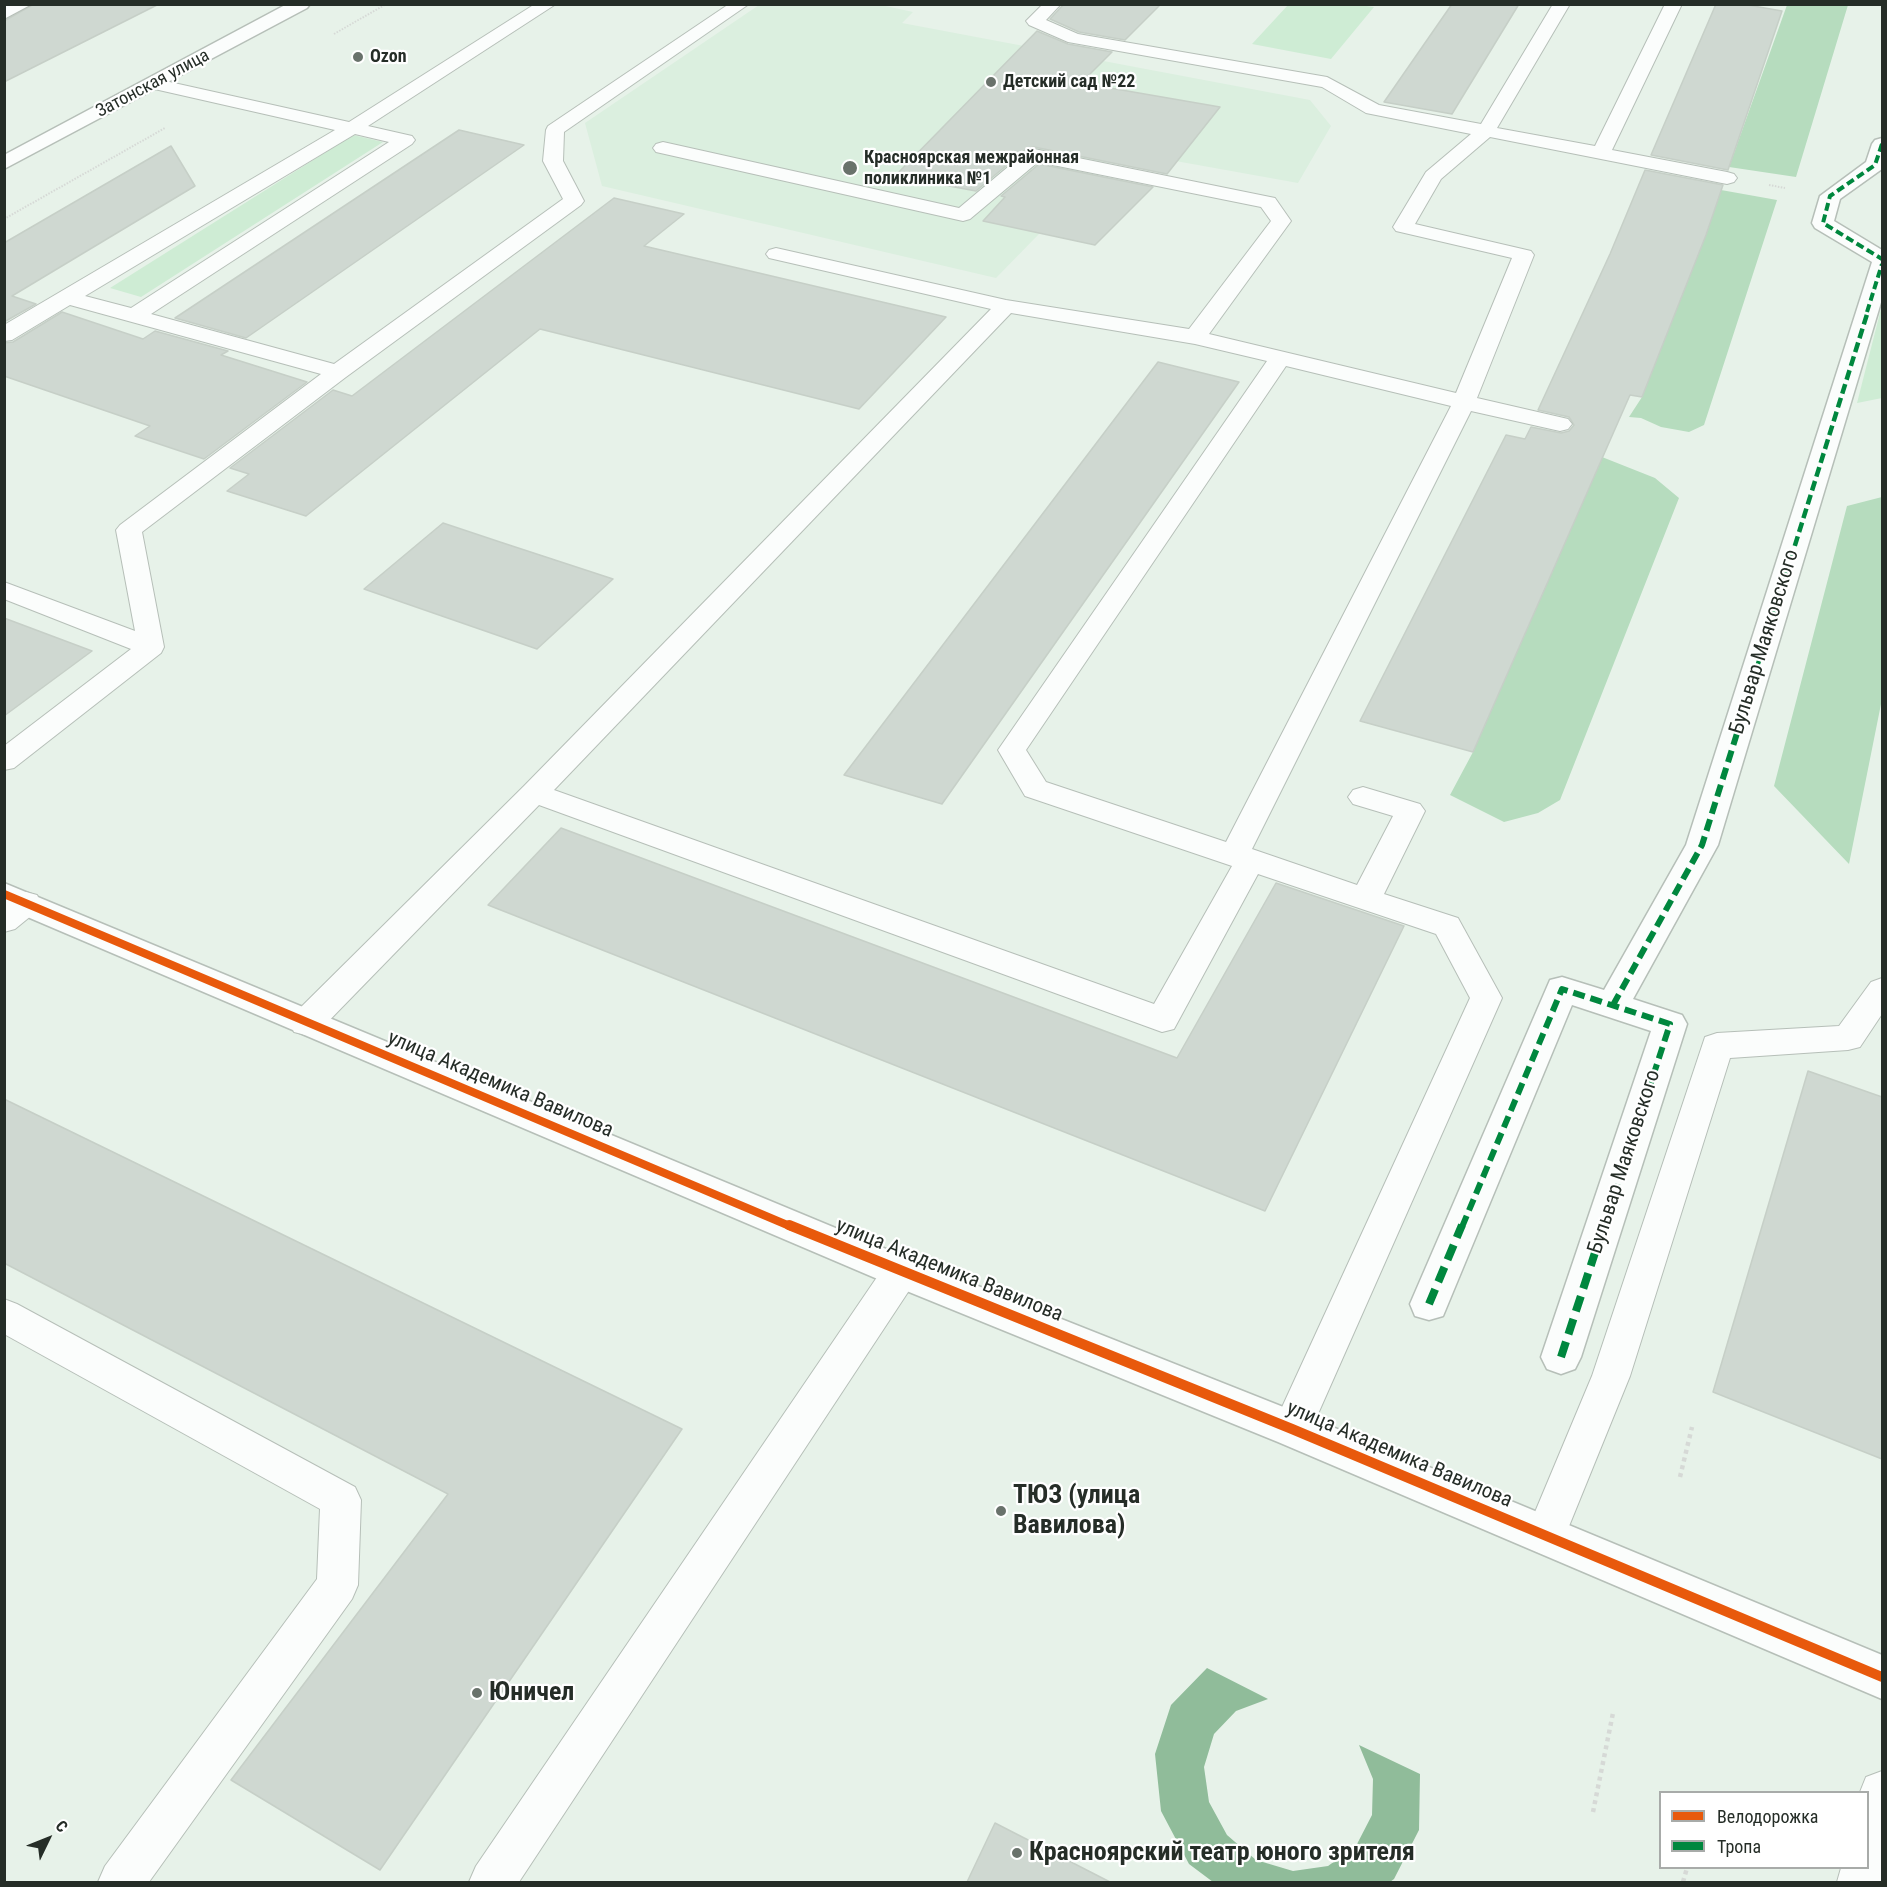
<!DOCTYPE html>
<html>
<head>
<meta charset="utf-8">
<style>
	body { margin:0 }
	#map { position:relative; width:1887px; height:1887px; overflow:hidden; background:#e7f2e9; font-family:"Roboto Condensed",sans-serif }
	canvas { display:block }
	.frame { position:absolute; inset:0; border:6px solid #252d27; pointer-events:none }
	.legend { position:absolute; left:1659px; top:1791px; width:210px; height:78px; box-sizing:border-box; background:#fff; border:2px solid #a8aba9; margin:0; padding:8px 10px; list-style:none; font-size:18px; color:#252d27 }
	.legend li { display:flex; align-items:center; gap:12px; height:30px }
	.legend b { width:30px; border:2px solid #a8aba9 }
	.north { position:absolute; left:18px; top:1809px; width:60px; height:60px; -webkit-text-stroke:4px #fff; paint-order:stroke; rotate:47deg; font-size:16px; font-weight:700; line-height:24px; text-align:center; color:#252d27 }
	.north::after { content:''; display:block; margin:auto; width:21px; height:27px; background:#252d27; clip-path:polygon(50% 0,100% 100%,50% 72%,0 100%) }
</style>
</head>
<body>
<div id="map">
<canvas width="1887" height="1887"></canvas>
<div class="frame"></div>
<ul class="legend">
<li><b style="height:8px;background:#e8590c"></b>Велодорожка</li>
<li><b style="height:8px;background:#00873e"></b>Тропа</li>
</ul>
<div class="north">С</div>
</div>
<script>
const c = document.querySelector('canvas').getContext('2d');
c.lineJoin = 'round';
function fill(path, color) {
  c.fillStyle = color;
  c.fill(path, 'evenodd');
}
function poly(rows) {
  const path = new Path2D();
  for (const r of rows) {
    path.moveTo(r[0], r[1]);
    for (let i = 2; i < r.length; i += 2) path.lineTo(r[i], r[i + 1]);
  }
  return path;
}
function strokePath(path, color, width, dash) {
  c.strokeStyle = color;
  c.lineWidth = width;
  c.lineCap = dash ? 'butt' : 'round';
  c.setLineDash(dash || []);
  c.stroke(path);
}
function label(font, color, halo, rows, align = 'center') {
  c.font = font + ' "Roboto Condensed",sans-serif';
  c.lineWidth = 4.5;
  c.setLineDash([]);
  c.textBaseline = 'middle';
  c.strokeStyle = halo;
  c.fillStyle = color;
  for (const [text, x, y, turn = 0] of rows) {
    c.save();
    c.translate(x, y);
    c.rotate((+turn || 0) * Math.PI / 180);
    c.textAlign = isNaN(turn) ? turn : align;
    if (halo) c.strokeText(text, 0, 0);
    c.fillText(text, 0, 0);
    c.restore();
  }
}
fill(poly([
	[876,4,913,12,902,23,1310,100,1331,126,1298,183,1120,151,996,278,602,186,585,123,759,5]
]), '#dbefdf');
fill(poly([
	[1359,5,1374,7,1331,59,1252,44,1288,5],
	[353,135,383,142,141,297,110,288],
	[1882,305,1882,398,1857,403]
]), '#ceecd4');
fill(poly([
	[1787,5,1848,5,1796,177,1729,167],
	[1721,190,1777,200,1704,425,1689,432,1661,427,1641,418,1629,417,1642,397],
	[1602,457,1655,478,1679,498,1560,800,1538,813,1504,822,1450,795,1473,752],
	[1882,497,1882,699,1849,864,1774,786,1847,506]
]), '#b6dcbe');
fill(poly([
	[1207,1668,1268,1699,1236,1711,1214,1734,1204,1767,1209,1802,1227,1835,1256,1860,1293,1871,1328,1866,1356,1846,1372,1815,1373,1779,1359,1745,1420,1774,1419,1830,1394,1879,1390,1882,1213,1882,1189,1864,1161,1811,1155,1754,1171,1705]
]), '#90bc9a');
const building = poly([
	[34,4,159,4,4,82,4,21,34,4],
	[1064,4,1161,4,1125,40,1079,32,1050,19,1064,4],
	[1452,4,1519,4,1452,114,1384,102,1452,4],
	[1716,4,1742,4,1782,11,1728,170,1651,155,1716,4],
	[1037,31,1068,44,1112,52,1081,83,1220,107,1167,174,1034,147,1026,149,976,191,895,176,1037,31],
	[459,130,524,145,246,338,175,318,459,130],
	[171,146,195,186,12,296,36,304,4,322,4,243,171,146],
	[1039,164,1153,187,1095,245,983,221,1005,197,1001,196,1039,164],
	[1645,170,1723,185,1706,235,1642,397,1630,395,1473,752,1360,721,1506,435,1525,439,1531,427,1561,433,1569,431,1574,425,1569,417,1538,410,1610,254,1645,170],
	[614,198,684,214,644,246,946,317,859,409,540,329,306,516,227,491,249,474,230,468,333,390,352,396,614,198],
	[62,312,143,339,155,331,228,351,221,355,307,382,204,459,135,436,150,426,4,376,4,343,13,342,62,312],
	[1158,362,1239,382,942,804,844,775,1158,362],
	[443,523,500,542,613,579,537,649,364,589,443,523],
	[4,618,92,651,4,716,4,618],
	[561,828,1177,1058,1276,883,1404,926,1265,1211,488,905,561,828],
	[1808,1071,1882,1097,1882,1459,1713,1392,1808,1071],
	[4,1099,682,1429,380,1870,231,1780,448,1494,4,1263,4,1099],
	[995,1823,1110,1882,967,1882,995,1823]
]);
fill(building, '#cfd8d1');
strokePath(building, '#c6cfc7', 1.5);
const lane = poly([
	[10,4,32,4,4,19,4,7,10,4],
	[535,4,556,4,368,126,412,136,415,140,412,144,151,314,334,364,563,199,543,161,546,130,548,126,729,4,749,4,564,132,563,161,584,201,581,205,346,377,142,532,164,647,161,653,14,768,4,770,4,746,131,649,4,599,4,582,135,631,116,530,120,525,321,374,70,305,12,340,4,341,4,325,335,130,150,88,147,84,150,80,156,79,349,122,535,4],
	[355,134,389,142,131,308,85,296,355,134],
	[1043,4,1061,4,1046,20,1078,34,1327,77,1379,105,1481,124,1553,4,1570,4,1497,128,1595,146,1665,4,1682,4,1612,150,1727,172,1734,174,1737,178,1734,182,1727,184,1490,137,1441,179,1415,224,1531,251,1534,255,1477,398,1568,419,1572,424,1568,429,1560,431,1471,411,1252,849,1357,885,1393,816,1353,804,1348,797,1353,790,1363,787,1420,804,1425,811,1384,894,1458,918,1502,998,1306,1441,1292,1446,1278,1441,1272,1429,1470,998,1436,934,1258,874,1174,1029,1162,1032,539,805,318,1032,306,1035,294,1032,290,1023,294,1014,524,786,991,309,769,258,766,254,769,250,776,248,1006,300,1189,329,1271,221,1261,207,1038,162,970,219,963,221,656,152,653,148,656,144,663,142,959,208,1027,151,1034,149,1275,198,1291,221,1209,334,1456,393,1512,258,1396,231,1393,227,1426,172,1471,134,1366,113,1322,87,1068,42,1029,25,1026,21,1043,4],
	[1011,313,1195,344,1267,361,998,750,1025,796,1232,866,1154,1004,554,790,1011,313],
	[1286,366,1451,406,1226,842,1046,782,1026,750,1286,366],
	[26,892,37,895,41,903,37,911,15,929,4,932,4,904,15,895,26,892],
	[1882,978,1882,1014,1860,1047,1848,1050,1730,1058,1630,1376,1565,1536,1559,1549,1545,1555,1531,1549,1525,1536,1592,1376,1705,1037,1717,1033,1839,1026,1871,982,1882,978],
	[901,1257,914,1261,919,1272,914,1283,519,1882,469,1882,476,1866,888,1261,901,1257],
	[4,1299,17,1304,355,1487,361,1500,358,1585,352,1599,149,1882,98,1882,105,1866,317,1579,320,1509,4,1334,4,1299],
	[1882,1771,1882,1882,1837,1882,1841,1868,1868,1868,1868,1792,1860,1792,1866,1777,1882,1771]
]);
const street = poly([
	[1882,138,1882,169,1840,199,1834,221,1882,250,1882,299,1718,845,1633,999,1682,1015,1687,1024,1581,1357,1575,1369,1561,1374,1547,1369,1541,1357,1651,1031,1572,1005,1443,1316,1429,1320,1415,1316,1410,1304,1550,980,1562,977,1604,990,1686,845,1872,262,1815,228,1812,223,1820,196,1866,162,1872,144,1875,140,1882,138]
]);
const secondary = poly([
	[287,4,310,4,307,8,4,169,4,155,287,4],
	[4,883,915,1261,1306,1416,1882,1655,1882,1699,1278,1442,887,1283,4,907,4,883]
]);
strokePath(lane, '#b6bfb8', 2);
strokePath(street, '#b6bfb8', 3);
strokePath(secondary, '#b6bfb8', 3);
strokePath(poly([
	[334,34,386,4],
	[1769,185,1785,188],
	[4,219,165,128]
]), '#d6d9d6', 2, [1.5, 1.5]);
strokePath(poly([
	[1680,1477,1692,1427],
	[1593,1812,1613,1713],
	[1683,1882,1687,1868]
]), '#d6d9d6', 4.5, [4, 4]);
fill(lane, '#fbfdfc');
fill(street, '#fbfdfc');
fill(secondary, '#fbfdfc');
strokePath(poly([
	[1882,144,1875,165,1830,196,1823,223,1882,259],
	[1867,312,1882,264]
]), '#00873e', 4, [8, 4]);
strokePath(poly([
	[1743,712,1868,311]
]), '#00873e', 4.5, [10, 4.5]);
strokePath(poly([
	[1613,1005,1702,845,1744,711],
	[1462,1227,1562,989,1670,1024,1604,1227]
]), '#00873e', 6, [12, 6]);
strokePath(poly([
	[1429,1304,1462,1225],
	[1561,1357,1604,1225]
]), '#00873e', 8, [16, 8]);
strokePath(poly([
	[4,894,792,1227]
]), '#e8590c', 8);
strokePath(poly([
	[789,1225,1292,1429,1882,1677]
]), '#e8590c', 10);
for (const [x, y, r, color] of [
	[358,57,6,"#69726b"],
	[991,82,6,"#69726b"],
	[850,168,8,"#69726b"],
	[1001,1511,6,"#69726b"],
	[477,1693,6,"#69726b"],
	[1017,1853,6,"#69726b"]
]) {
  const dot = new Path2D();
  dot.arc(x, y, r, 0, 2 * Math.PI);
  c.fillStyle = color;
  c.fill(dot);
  strokePath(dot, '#fff', 2);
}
label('bold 18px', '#252d27', '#fff', [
	["Ozon",370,57],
	["Детский сад №22",1003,82],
	["Красноярская межрайонная",864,158],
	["поликлиника №1",864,179]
], 'left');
label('18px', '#252d27', '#fff', [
	["Затонская улица",153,84,-28]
]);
label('21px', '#252d27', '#fff', [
	["Бульвар Маяковского",1765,642,-73],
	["улица Академика Вавилова",500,1085,23],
	["Бульвар Маяковского",1625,1162,-72],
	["улица Академика Вавилова",949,1271,22],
	["улица Академика Вавилова",1399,1455,23]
]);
label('bold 26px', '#252d27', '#fff', [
	["ТЮЗ (улица",1013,1496],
	["Вавилова)",1013,1526],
	["Юничел",489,1693],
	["Красноярский театр юного зрителя",1029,1853]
], 'left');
</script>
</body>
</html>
